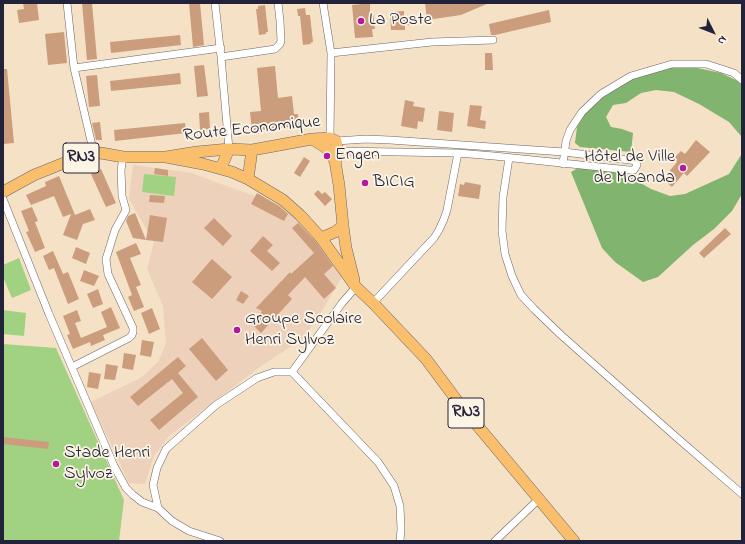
<!DOCTYPE html>
<html>
<head>
<meta charset="utf-8">
<style>
	body { margin:0 }
	#map { position:relative; width:745px; height:544px; overflow:hidden; background:#f5e1c6; font-family:"Indie Flower",sans-serif }
	canvas { display:block }
	.frame { position:absolute; inset:0; border:4px solid #22223b; pointer-events:none }
	.north { position:absolute; left:693px; top:12px; width:40px; height:40px; -webkit-text-stroke:3px #fcf5e5; paint-order:stroke; rotate:132deg; font-size:11px; font-weight:700; line-height:16px; text-align:center; color:#22223b }
	.north::after { content:''; display:block; margin:auto; width:14px; height:18px; background:#22223b; clip-path:polygon(50% 0,100% 100%,50% 72%,0 100%) }
</style>
</head>
<body>
<div id="map">
<canvas width="745" height="544"></canvas>
<div class="frame"></div>
<div class="north">N</div>
</div>
<script>
const c = document.querySelector('canvas').getContext('2d');
c.lineJoin = 'round';
function fill(path, color) {
  c.fillStyle = color;
  c.fill(path, 'evenodd');
}
function poly(rows) {
  const path = new Path2D();
  for (const r of rows) {
    path.moveTo(r[0], r[1]);
    for (let i = 2; i < r.length; i += 2) path.lineTo(r[i], r[i + 1]);
  }
  return path;
}
function strokePath(path, color, width, dash) {
  c.strokeStyle = color;
  c.lineWidth = width;
  c.lineCap = dash ? 'butt' : 'round';
  c.setLineDash(dash || []);
  c.stroke(path);
}
function label(font, color, halo, rows, align = 'center') {
  c.font = font + ' "Indie Flower",sans-serif';
  c.lineWidth = 3.5;
  c.setLineDash([]);
  c.textBaseline = 'middle';
  c.strokeStyle = halo;
  c.fillStyle = color;
  for (const [text, x, y, turn = 0] of rows) {
    c.save();
    c.translate(x, y);
    c.rotate((+turn || 0) * Math.PI / 180);
    c.textAlign = isNaN(turn) ? turn : align;
    if (halo) c.strokeText(text, 0, 0);
    c.fillText(text, 0, 0);
    c.restore();
  }
}
fill(poly([
	[133,165,192,173,218,183,300,212,348,267,317,319,301,340,261,366,169,436,154,456,145,484,129,483,91,402,142,377,158,362,166,343,163,306,147,269,154,242,129,199]
]), '#edd1ba');
fill(poly([
	[144,174,176,177,174,196,142,192],
	[19,258,31,290,12,298,3,277,3,265],
	[3,310,26,313,24,336,3,334],
	[3,344,56,348,124,500,119,541,3,541]
]), '#a1d281');
fill(poly([
	[671,68,697,68,721,73,742,83,742,194,732,211,714,229,693,245,658,277,643,282,615,262,602,248,571,172,578,168,620,173,630,177,651,189,670,196,685,194,729,174,741,155,741,136,729,122,699,104,674,92,656,90,641,93,626,103,613,105,606,117,611,127,622,129,633,133,631,152,580,147,575,143,577,127,585,113,594,102,620,84,641,76]
]), '#80b46f');
fill(poly([
	[23,3,37,3,39,20,19,23,17,10,24,9],
	[82,3,92,3,97,59,87,60],
	[189,3,200,3,204,45,193,47],
	[370,3,370,12,373,12,375,29,372,29,373,37,355,38,352,5],
	[425,3,489,3,461,15,427,20],
	[265,5,268,32,266,32,266,34,259,35,256,9,258,9,258,6],
	[305,8,306,15,310,15,313,42,310,43,311,44,303,45,300,16,298,16,297,9],
	[549,10,551,22,495,35,491,35,489,24],
	[404,11,404,18,409,18,409,25,405,25,405,30,391,30,390,12],
	[64,32,67,63,48,65,45,34],
	[180,35,181,45,111,53,110,42],
	[485,53,492,53,493,70,485,70],
	[204,65,208,96,197,97,194,66],
	[275,66,278,98,292,96,294,114,298,114,299,126,252,131,250,112,261,111,257,68],
	[3,69,7,69,14,143,3,144],
	[180,73,181,84,111,91,110,81],
	[97,75,100,106,89,107,86,76],
	[405,100,414,102,413,106,425,108,423,122,418,121,417,129,401,126],
	[470,105,482,106,480,120,486,121,485,129,467,126],
	[439,111,454,113,452,132,437,130],
	[209,112,210,129,200,130,199,113],
	[100,122,102,140,96,140,92,123],
	[185,123,186,133,115,141,114,130],
	[696,140,710,152,687,176,684,173,672,187,663,179,677,162,673,159,681,151,685,154],
	[304,157,310,161,300,177,294,173],
	[155,168,168,170,168,176,154,174],
	[101,169,116,203,106,207,91,174],
	[59,176,75,215,90,209,95,220,83,224,77,240,63,235,71,214,63,217,54,196,31,205,26,195,46,186,45,182],
	[465,182,481,185,479,199,458,196,460,184,464,185],
	[318,190,322,194,325,192,332,199,325,206,314,194],
	[257,193,279,206,288,214,284,221,251,204],
	[150,195,165,196,164,203,149,202],
	[32,207,38,221,35,222,45,248,35,252,26,232,29,231,21,211],
	[135,213,146,240,133,238,126,221,128,216],
	[150,215,167,218,163,242,146,240],
	[214,218,232,236,223,246,204,228],
	[298,223,316,242,333,266,324,274,336,288,324,299,305,277,288,295,292,299,261,333,251,323,262,311,256,308,290,272,291,274,314,253,292,228],
	[725,228,731,234,704,258,699,253],
	[263,236,273,245,267,251,280,263,272,271,250,251],
	[136,243,141,254,130,258,141,285,136,287,144,307,134,311,128,297,132,295,116,252],
	[76,247,90,253,86,264,72,258],
	[53,251,63,274,68,272,79,299,68,304,54,268,49,270,43,256],
	[212,259,232,277,212,299,192,282],
	[84,270,99,276,94,286,80,281],
	[98,289,103,304,93,308,87,294],
	[241,291,249,296,243,304,236,300],
	[111,307,120,328,103,335,105,340,91,346,90,342,73,349,67,335,70,334,63,316,77,310,81,321,75,323,81,338,107,327,101,312],
	[152,308,160,329,149,334,141,313],
	[202,338,228,370,216,381,189,349],
	[142,340,154,342,151,357,140,355],
	[124,353,136,355,133,370,122,368],
	[178,357,186,366,178,373,198,397,159,430,150,420,183,393,172,379,138,406,130,397],
	[106,364,118,366,115,380,104,379],
	[89,372,101,374,98,389,87,387],
	[3,437,49,442,48,449,3,444]
]), '#cb9d7c');
const minor = poly([
	[67,3,74,68,94,154],
	[215,3,221,57,229,149],
	[323,3,331,53,330,138],
	[331,53,432,42,493,40],
	[221,57,275,49,280,44,281,41,280,21,278,3],
	[74,68,221,48],
	[336,141,366,139,390,140,564,152,630,160,635,161,637,165,634,170,629,170,494,156,458,153,338,151],
	[509,158,503,197,502,231,505,254,512,276,521,295,534,309,561,335,675,436,742,494],
	[563,164,566,141,570,130,582,112,601,94,631,76,672,64,706,64,734,73,742,80],
	[3,199,49,314,114,466,126,488,133,495,142,502,158,508],
	[373,303,434,238,439,230,444,219,447,210,458,153],
	[72,367,129,338,132,335,133,332,133,328,108,274,106,259,115,230,126,210,122,196,121,170,123,157],
	[292,372,378,462,394,486,400,506,401,529,400,541],
	[220,541,189,531,172,521,158,508,153,485,157,468,166,449,216,405,257,378,274,372,292,372,342,303,356,287],
	[495,541,539,499]
]);
const highway = poly([
	[312,139,325,147,329,151,335,161],
	[166,157,203,164,232,172,248,179,283,200,300,215,321,238,356,287,373,303,426,359,461,406,574,541],
	[221,168,229,149],
	[248,179,252,150],
	[3,192,34,175,64,163,94,154,101,153,123,157,166,157,197,152,229,149,252,150,312,139,330,138,336,141,338,151,338,156,335,161,339,185,343,226,346,248,354,280],
	[321,238,335,232,343,226]
]);
strokePath(minor, '#6c656c', 8);
strokePath(highway, '#6c656c', 12);
strokePath(minor, '#fff', 7);
strokePath(highway, '#f9bf6d', 11);
for (const [x, y, r, color] of [
	[361,21,4,"#b5179e"],
	[327,156,4,"#b5179e"],
	[683,168,4,"#b5179e"],
	[365,183,4,"#b5179e"],
	[237,330,4,"#b5179e"],
	[56,464,4,"#b5179e"]
]) {
  const dot = new Path2D();
  dot.arc(x, y, r, 0, 2 * Math.PI);
  c.fillStyle = color;
  c.fill(dot);
  strokePath(dot, '#fcf5e5', 1.5);
}
for (const [x, y, w] of [
	[81,158,36],
	[466,413,36]
]) {
  const box = new Path2D();
  box.roundRect(x - w / 2, y - 15, w, 30, 3);
  c.fillStyle = '#fcf5e5';
  c.fill(box);
  strokePath(box, '#22223b', 1);
}
label('bold 17px', '#22223b', null, [
	["RN3",81,158],
	["RN3",466,413]
]);
label('18px', '#22223b', '#fcf5e5', [
	["La Poste",369,21],
	["Engen",335,156],
	["Hôtel de Ville",675,158,"right"],
	["de Moanda",675,179,"right"],
	["BICIG",373,183],
	["Groupe Scolaire",245,320],
	["Henri Sylvoz",245,341],
	["Stade Henri",64,454],
	["Sylvoz",64,475]
], 'left');
label('18px', '#22223b', '#fcf5e5', [
	["Route Economique",252,130,-6]
]);
</script>
</body>
</html>
